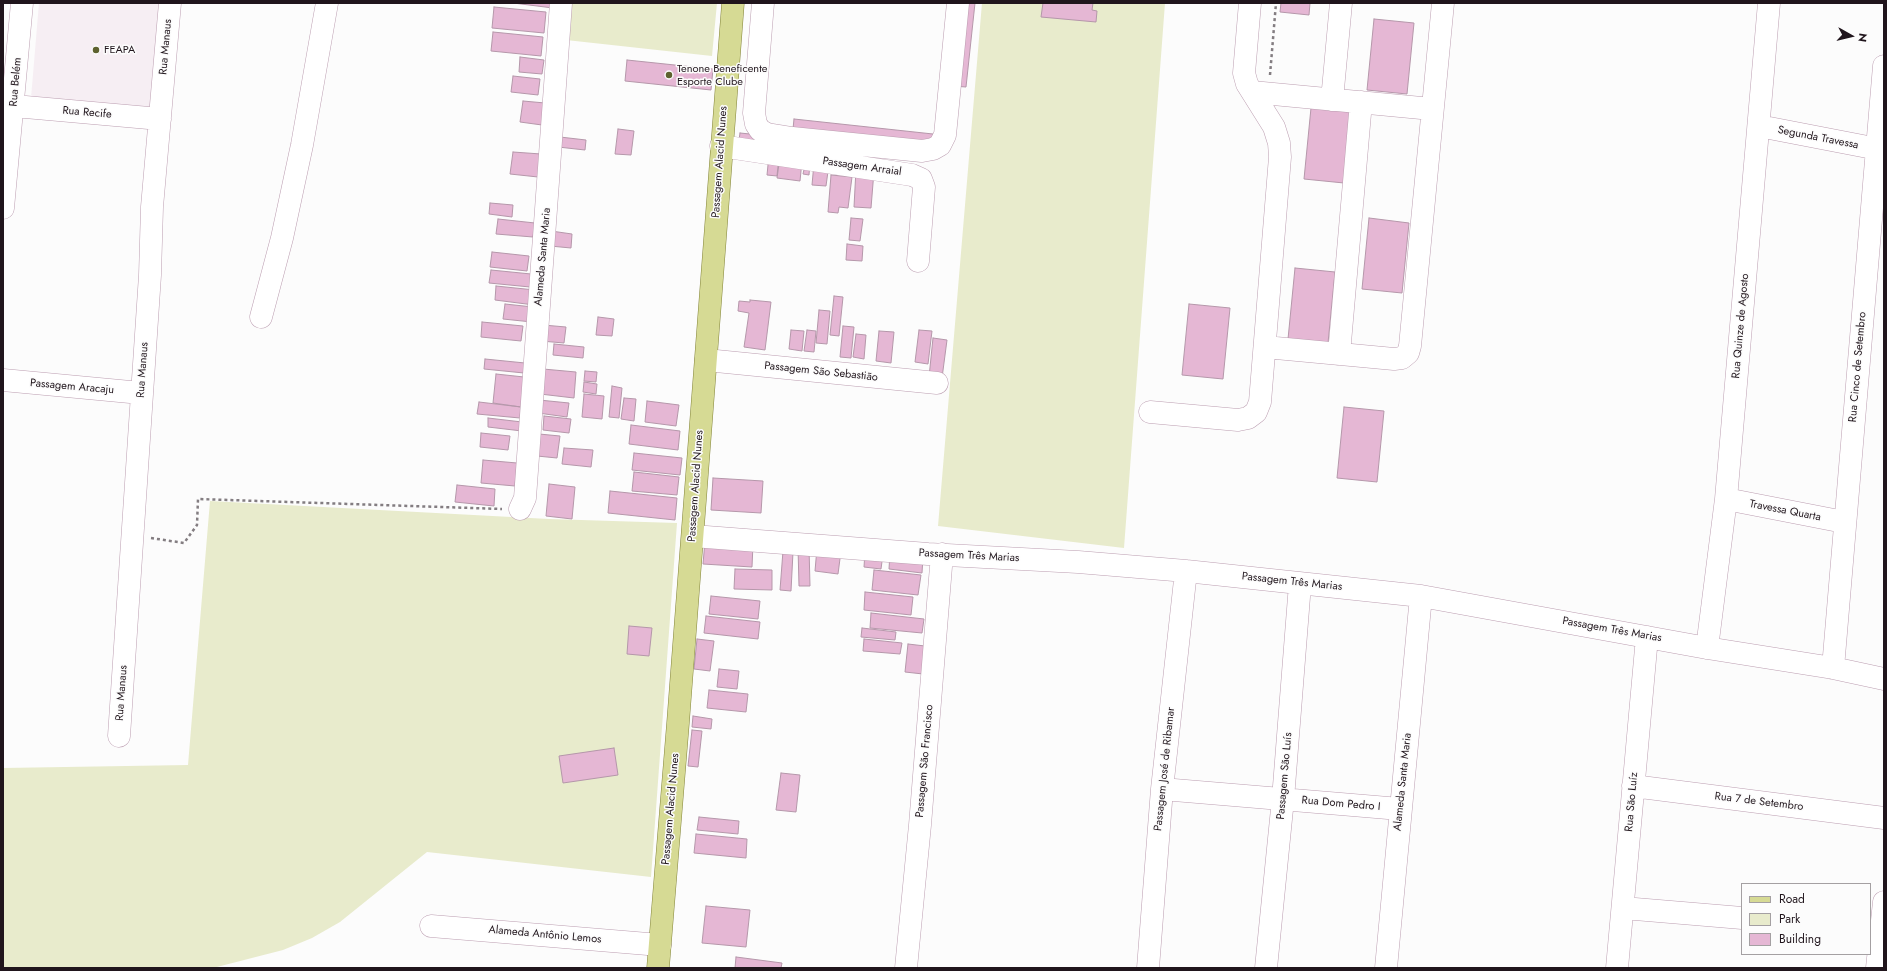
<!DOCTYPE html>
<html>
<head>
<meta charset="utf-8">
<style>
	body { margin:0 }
	#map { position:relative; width:1887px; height:971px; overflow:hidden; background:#fcfcfc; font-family:Jost,sans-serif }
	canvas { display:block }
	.frame { position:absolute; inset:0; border:4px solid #20151c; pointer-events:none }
	.legend { position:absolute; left:1741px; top:883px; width:130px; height:72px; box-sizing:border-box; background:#fcfcfc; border:1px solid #a4a0a2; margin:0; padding:5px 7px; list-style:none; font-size:12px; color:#20151c }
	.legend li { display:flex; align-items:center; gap:8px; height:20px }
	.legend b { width:20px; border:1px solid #a4a0a2 }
	.north { position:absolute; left:1831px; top:16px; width:40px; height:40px; -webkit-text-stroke:3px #fcfcfc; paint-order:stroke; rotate:98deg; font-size:11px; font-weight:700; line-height:16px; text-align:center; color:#20151c }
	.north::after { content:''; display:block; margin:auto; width:14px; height:18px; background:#20151c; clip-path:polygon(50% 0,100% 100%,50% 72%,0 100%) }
</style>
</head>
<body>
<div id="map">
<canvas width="1887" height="971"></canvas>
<div class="frame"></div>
<ul class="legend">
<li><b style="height:5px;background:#d6da94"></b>Road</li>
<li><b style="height:11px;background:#e8ebcc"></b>Park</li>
<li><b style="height:11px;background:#e5b7d4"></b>Building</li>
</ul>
<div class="north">N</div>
</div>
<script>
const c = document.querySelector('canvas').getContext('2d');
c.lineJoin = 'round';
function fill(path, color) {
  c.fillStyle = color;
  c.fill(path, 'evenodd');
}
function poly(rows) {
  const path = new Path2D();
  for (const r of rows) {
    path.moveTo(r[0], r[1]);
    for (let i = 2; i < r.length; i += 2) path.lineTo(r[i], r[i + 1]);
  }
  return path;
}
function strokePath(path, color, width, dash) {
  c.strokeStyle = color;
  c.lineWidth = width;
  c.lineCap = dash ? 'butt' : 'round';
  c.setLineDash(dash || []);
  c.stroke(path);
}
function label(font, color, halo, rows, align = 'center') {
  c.font = font + ' Jost,sans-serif';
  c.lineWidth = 3;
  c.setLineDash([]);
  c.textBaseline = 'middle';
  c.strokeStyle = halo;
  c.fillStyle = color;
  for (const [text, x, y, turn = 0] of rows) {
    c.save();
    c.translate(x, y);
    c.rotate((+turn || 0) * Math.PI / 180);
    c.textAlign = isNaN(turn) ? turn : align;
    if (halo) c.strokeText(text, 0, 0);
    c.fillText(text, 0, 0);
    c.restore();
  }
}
fill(poly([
	[39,3,161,3,151,109,31,98]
]), '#f6eef3');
fill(poly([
	[569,3,717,3,712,56,566,40],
	[982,3,1165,3,1124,548,938,526],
	[210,501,549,519,677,523,651,877,427,852,340,922,312,938,283,950,213,968,3,968,3,768,188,765]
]), '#e8ebcc');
const building = poly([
	[513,3,553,3,553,8,513,3],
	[962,3,975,3,966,87,953,86,962,3],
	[1043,3,1093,3,1092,10,1097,11,1096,22,1041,17,1043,3],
	[1281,3,1310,3,1309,15,1280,12,1281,3],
	[494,7,546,12,544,33,492,28,494,7],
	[1374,19,1414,23,1407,94,1367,90,1374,19],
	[493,32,543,37,541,56,491,51,493,32],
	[520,57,544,60,542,74,519,72,520,57],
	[627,60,713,69,711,90,625,81,627,60],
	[513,76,540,79,538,95,511,92,513,76],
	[523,101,545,103,542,125,520,122,523,101],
	[1311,108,1351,112,1344,183,1304,179,1311,108],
	[794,119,933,134,932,144,793,129,794,119],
	[618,129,634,131,631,155,615,154,618,129],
	[740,133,770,136,769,144,739,140,740,133],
	[560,137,586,140,585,150,558,147,560,137],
	[513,152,541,154,538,177,510,174,513,152],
	[769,155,779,156,777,176,767,175,769,155],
	[780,157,802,161,800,181,777,178,780,157],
	[806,161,810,161,809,175,803,174,806,161],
	[814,163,829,164,826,186,812,185,814,163],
	[856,169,874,171,871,208,854,207,856,169],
	[831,175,852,177,848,208,839,207,838,213,828,212,831,175],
	[490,203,513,205,512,217,489,214,490,203],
	[851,218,863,219,860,241,849,240,851,218],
	[1369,218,1409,223,1402,293,1362,289,1369,218],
	[498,219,535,223,533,237,496,234,498,219],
	[551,231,572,234,571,248,550,246,551,231],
	[847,244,863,246,862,261,846,260,847,244],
	[492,252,529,256,527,271,490,267,492,252],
	[1295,268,1335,272,1328,343,1288,339,1295,268],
	[491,270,531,274,530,287,489,283,491,270],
	[496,286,535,290,534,305,495,300,496,286],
	[834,296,843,297,839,336,830,335,834,296],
	[750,300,771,302,765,350,744,347,749,313,738,311,739,301,750,302,750,300],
	[505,304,533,307,532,322,503,319,505,304],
	[1189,304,1230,308,1223,379,1182,375,1189,304],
	[819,310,830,311,827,344,816,343,819,310],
	[598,317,614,319,612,336,596,335,598,317],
	[482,322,523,326,521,341,481,337,482,322],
	[543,325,566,327,564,343,541,341,543,325],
	[843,326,854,327,851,358,840,357,843,326],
	[791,330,804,331,802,351,789,349,791,330],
	[807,330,816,331,814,352,804,351,807,330],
	[919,330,932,331,928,364,915,362,919,330],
	[879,331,894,332,891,363,876,361,879,331],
	[856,334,866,335,864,359,853,357,856,334],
	[933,338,947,340,942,378,929,377,933,338],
	[554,344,584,347,583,358,553,355,554,344],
	[485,359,525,363,524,373,484,369,485,359],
	[543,369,576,372,574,398,540,394,543,369],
	[585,371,597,372,596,382,584,381,585,371],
	[496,374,524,377,521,407,493,403,496,374],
	[584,382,597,384,596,394,583,392,584,382],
	[612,386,622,388,619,418,609,417,612,386],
	[584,394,604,396,602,419,582,417,584,394],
	[624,398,636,399,634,421,621,419,624,398],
	[539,400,569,403,567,417,538,413,539,400],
	[647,401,679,405,676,426,645,422,647,401],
	[479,402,521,407,520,418,477,414,479,402],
	[1344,407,1384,411,1377,482,1337,478,1344,407],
	[544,416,571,419,569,433,543,430,544,416],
	[488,418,522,422,522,431,488,427,488,418],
	[631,425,680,431,678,450,629,444,631,425],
	[481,433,510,436,508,450,480,447,481,433],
	[539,434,560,436,557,458,537,456,539,434],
	[564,448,593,450,591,467,562,464,564,448],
	[634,453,682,458,680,475,632,470,634,453],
	[483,460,517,463,515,486,481,483,483,460],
	[634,472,679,477,677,495,632,491,634,472],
	[713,478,763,481,761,513,711,510,713,478],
	[549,484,575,487,572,519,546,516,549,484],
	[457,485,495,489,494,506,455,502,457,485],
	[610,491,677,498,675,520,608,513,610,491],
	[705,541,753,544,752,567,703,564,705,541],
	[798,547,809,547,810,586,799,586,798,547],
	[817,548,841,551,838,574,815,571,817,548],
	[783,551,793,552,791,591,780,590,783,551],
	[865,552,883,554,881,569,864,567,865,552],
	[890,553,923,557,922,573,889,569,890,553],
	[735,569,772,570,772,590,734,589,735,569],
	[874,570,921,575,918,595,872,590,874,570],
	[865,592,913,597,911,615,864,610,865,592],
	[711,596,760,601,758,619,709,614,711,596],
	[871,613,924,619,922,633,870,628,871,613],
	[706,616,760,622,758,639,704,633,706,616],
	[629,626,652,628,649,656,627,654,629,626],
	[862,628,896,632,895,640,861,637,862,628],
	[697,639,714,641,710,671,694,669,697,639],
	[864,639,902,643,900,654,863,651,864,639],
	[908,644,925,646,923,674,905,672,908,644],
	[719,669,739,671,737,689,717,687,719,669],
	[709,690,748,694,746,712,707,708,709,690],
	[693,716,712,719,711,729,692,727,693,716],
	[692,730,702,731,698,767,688,766,692,730],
	[614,748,618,775,563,783,559,756,614,748],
	[781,773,800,775,796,812,776,810,781,773],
	[699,817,739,821,738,834,697,830,699,817],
	[696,834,747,839,746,858,694,853,696,834],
	[706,906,750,910,746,947,702,943,706,906],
	[736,957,782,963,781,968,735,968,736,957]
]);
fill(building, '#e5b7d4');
strokePath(building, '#b597aa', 1);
const minor = poly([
	[763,3,754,113,756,124,760,130,767,134,792,138,922,151,933,149,940,145,945,135,958,3],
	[1252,92,1432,109],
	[1332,100,1341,3],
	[14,106,160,119],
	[1759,126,1878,149],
	[721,146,912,175,921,179,924,187,918,261],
	[3,208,22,3],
	[261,317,282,238,302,145,327,3],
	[1265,347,1394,359,1402,358,1408,353,1410,346,1443,3],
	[1339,354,1361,102],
	[706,360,937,383],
	[3,380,141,393],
	[1150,412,1238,420,1248,418,1256,412,1260,402,1280,157,1279,143,1274,127,1247,84,1244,73,1250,3],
	[1726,499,1844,522],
	[520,509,525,498,561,3],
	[693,536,928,554,1078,562,1186,571,1421,596,1707,648,1833,668,1884,679],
	[1707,648,1726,499,1769,3],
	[1833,668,1884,66],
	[119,736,150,275,152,207,170,3],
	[1633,786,1884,818],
	[1162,789,1400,809],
	[1623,908,1742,918],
	[431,926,660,945],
	[906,968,920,825,942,554],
	[1148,968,1162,789,1186,571],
	[1266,968,1283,799,1300,584],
	[1386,968,1421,596],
	[1617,968,1647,637],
	[1877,968,1884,902]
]);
const major = poly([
	[658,968,678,723,733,3]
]);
strokePath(minor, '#bc9eb1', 23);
strokePath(major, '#84853b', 23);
strokePath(poly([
	[1270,75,1276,3],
	[151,538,184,543,197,525,198,499,502,509]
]), '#837d81', 2.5, [3, 3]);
strokePath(minor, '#fff', 22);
strokePath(major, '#d6da94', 22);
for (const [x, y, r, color] of [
	[96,50,4,"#5d612e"],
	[669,75,4,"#5d612e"]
]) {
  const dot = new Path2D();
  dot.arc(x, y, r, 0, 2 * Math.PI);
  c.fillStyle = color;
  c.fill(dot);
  strokePath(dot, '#fcfcfc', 1.5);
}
label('11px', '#20151c', '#fcfcfc', [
	["Rua Manaus",166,47,-85],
	["Rua Belém",16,82,-85],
	["Rua Recife",87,113,5],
	["Segunda Travessa",1818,138,11],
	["Passagem Alacid Nunes",720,162,-86],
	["Passagem Arraial",862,167,8],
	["Alameda Santa Maria",543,257,-85],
	["Rua Quinze de Agosto",1741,326,-85],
	["Rua Cinco de Setembro",1858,367,-85],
	["Rua Manaus",143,370,-86],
	["Passagem São Sebastião",821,372,6],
	["Passagem Aracaju",72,387,5],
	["Passagem Alacid Nunes",696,486,-86],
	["Travessa Quarta",1785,511,11],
	["Passagem Três Marias",969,556,3],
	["Passagem Três Marias",1292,582,6],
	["Passagem Três Marias",1612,630,10],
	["Rua Manaus",122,693,-86],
	["Passagem São Francisco",925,761,-85],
	["Passagem José de Ribamar",1165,769,-84],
	["Passagem São Luís",1285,776,-85],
	["Alameda Santa Maria",1403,782,-84],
	["Rua São Luíz",1632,802,-85],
	["Rua 7 de Setembro",1759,802,7],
	["Rua Dom Pedro I",1341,804,5],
	["Passagem Alacid Nunes",671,809,-85],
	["Alameda Antônio Lemos",545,935,5]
]);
label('11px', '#20151c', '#fcfcfc', [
	["FEAPA",104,50],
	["Tenone Beneficente",677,69],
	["Esporte Clube",677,82]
], 'left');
</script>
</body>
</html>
